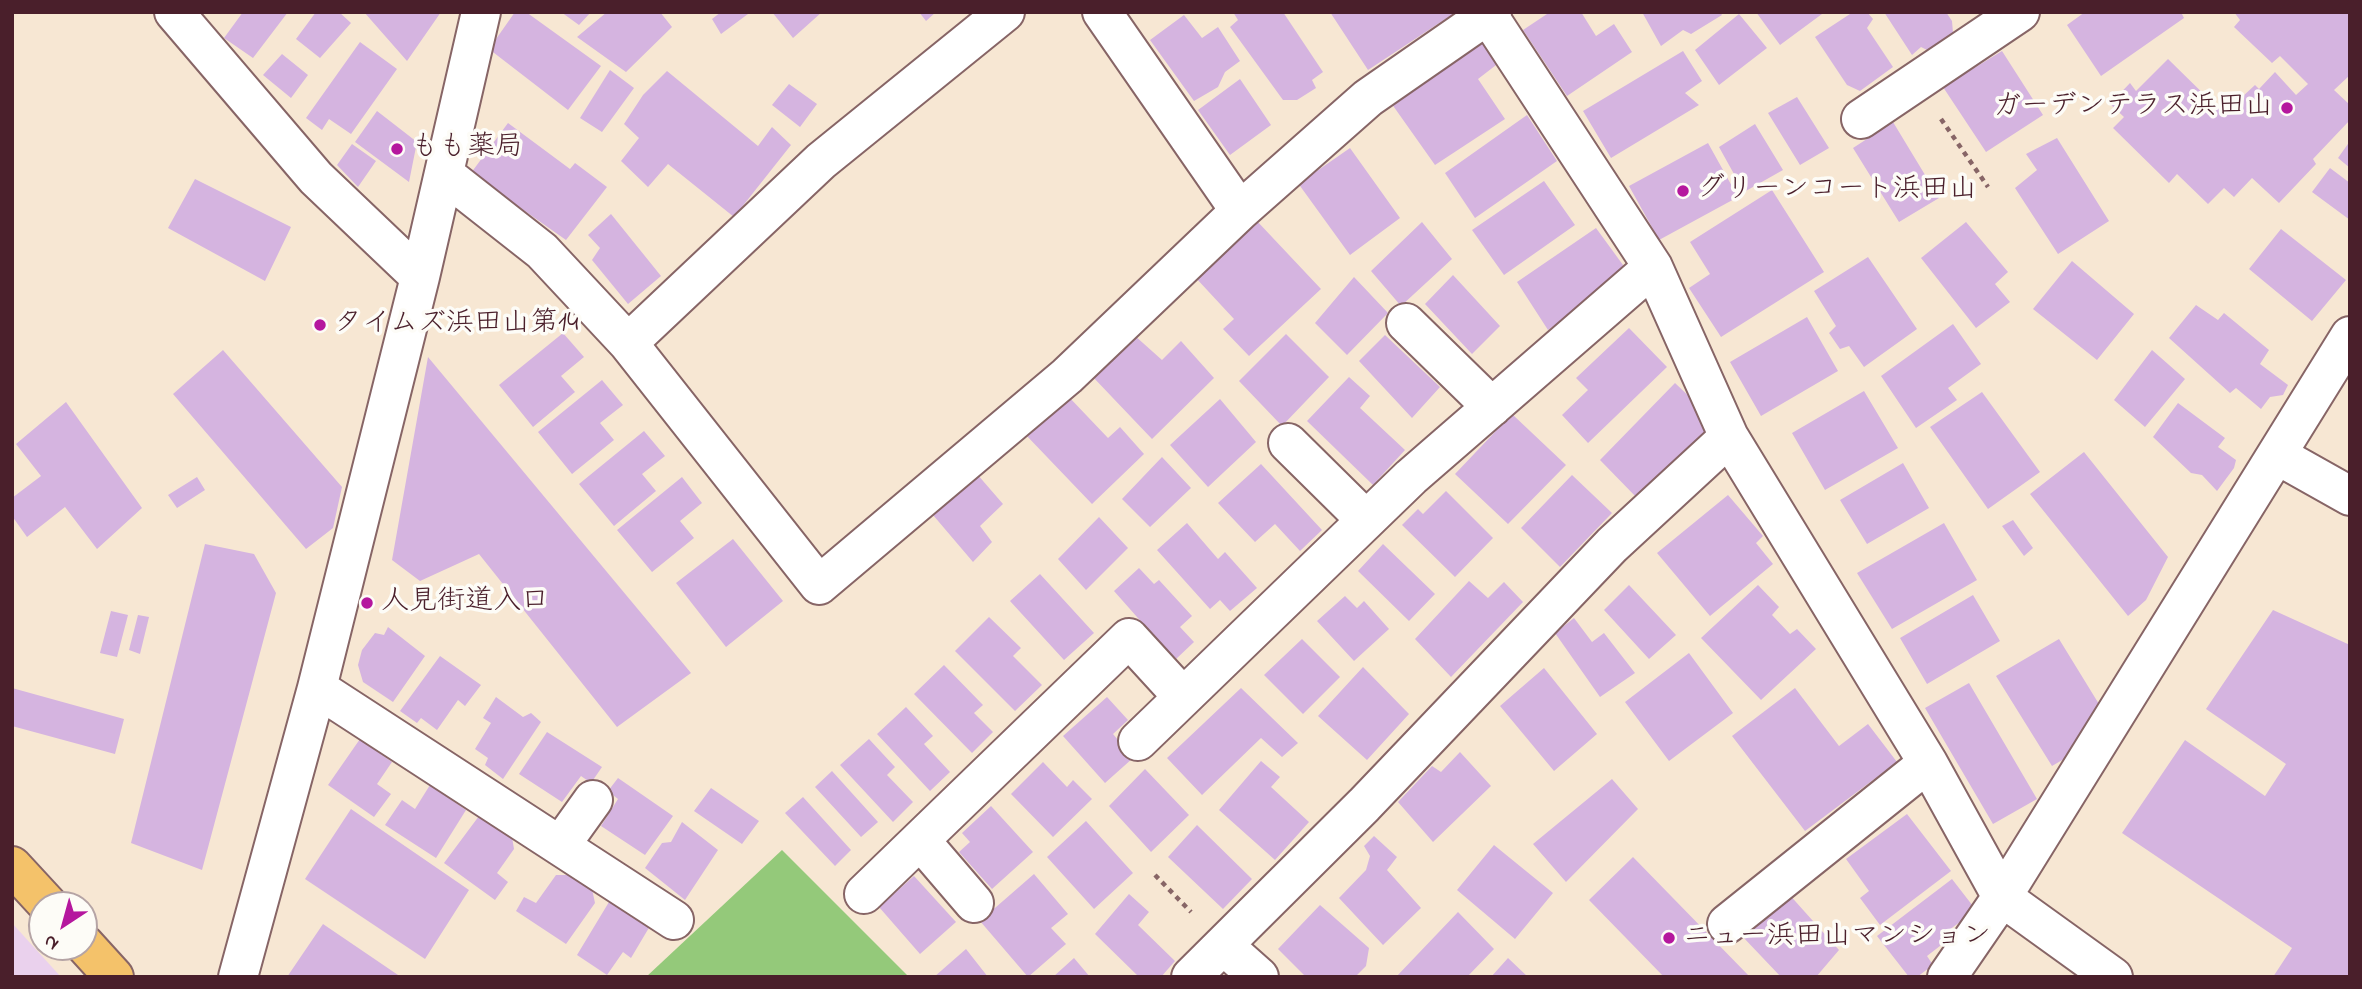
<!DOCTYPE html>
<html>
<head>
<meta charset="utf-8">
<style>
	body { margin:0 }
	#map { position:relative; width:2362px; height:989px; overflow:hidden; background:#f7e7d3; font-family:"Indie Flower",sans-serif }
	canvas { display:block }
	.frame { position:absolute; inset:0; border:14px solid #4a1f2b; pointer-events:none }
	.north { position:absolute; left:28px; top:891px; width:70px; height:70px; box-sizing:border-box; background:#fdfcf7; border:2px solid #b5a4a5; border-radius:50%; rotate:216deg; font-size:19px; font-weight:700; line-height:28px; text-align:center; color:#4a1f2b }
	.north::after { content:''; display:block; margin:auto; width:24px; height:32px; background:#b5179e; clip-path:polygon(50% 0,100% 100%,50% 72%,0 100%) }
</style>
</head>
<body>
<div id="map">
<canvas width="2362" height="989"></canvas>
<div class="frame"></div>
<div class="north">N</div>
</div>
<script>
const c = document.querySelector('canvas').getContext('2d');
c.lineJoin = 'round';
function fill(path, color) {
  c.fillStyle = color;
  c.fill(path, 'evenodd');
}
function poly(rows) {
  const path = new Path2D();
  for (const r of rows) {
    path.moveTo(r[0], r[1]);
    for (let i = 2; i < r.length; i += 2) path.lineTo(r[i], r[i + 1]);
  }
  return path;
}
function strokePath(path, color, width, dash) {
  c.strokeStyle = color;
  c.lineWidth = width;
  c.lineCap = dash ? 'butt' : 'round';
  c.setLineDash(dash || []);
  c.stroke(path);
}
function label(font, color, halo, rows, align = 'center') {
  c.font = font + ' "Indie Flower","Klee One",sans-serif';
  c.lineWidth = 7;
  c.setLineDash([]);
  c.textBaseline = 'middle';
  c.strokeStyle = halo;
  c.fillStyle = color;
  for (const [text, x, y, turn = 0] of rows) {
    c.save();
    c.translate(x, y);
    c.rotate((+turn || 0) * Math.PI / 180);
    c.textAlign = isNaN(turn) ? turn : align;
    if (halo) c.strokeText(text, 0, 0);
    c.fillText(text, 0, 0);
    c.restore();
  }
}
fill(poly([
	[12,923,61,977,12,977]
]), '#ead1ed');
fill(poly([
	[782,850,909,977,646,977]
]), '#94c97a');
fill(poly([
	[243,12,288,12,253,58,224,38],
	[316,12,339,12,351,23,320,58,296,39],
	[364,12,441,12,407,61],
	[515,12,526,12,601,66,568,110,489,49],
	[561,12,591,12,579,25],
	[607,12,660,12,672,27,626,72,577,37],
	[721,12,746,12,748,14,721,34,712,19],
	[772,12,822,12,793,38],
	[919,12,936,12,926,21],
	[1233,12,1283,12,1323,72,1312,80,1316,88,1297,100,1283,100,1230,27,1238,20],
	[1330,12,1456,12,1368,70],
	[1550,12,1581,12,1596,36,1614,24,1632,52,1567,96,1523,30],
	[1642,12,1720,12,1722,15,1691,34,1683,30,1661,46],
	[1756,12,1820,12,1822,14,1780,45],
	[1853,12,1867,12,1873,19,1867,28,1893,67,1860,91,1847,85,1815,37],
	[1884,12,1946,12,1952,21,1953,33,1929,51,1921,47,1912,55],
	[2085,12,2181,12,2184,18,2101,76,2067,25],
	[2234,12,2350,12,2350,75,2334,90,2350,105,2350,120,2313,159,2316,164,2279,203,2252,178,2234,197,2224,188,2208,204,2177,174,2169,183,2113,128,2124,117,2110,104,2130,83,2136,91,2168,59,2222,112,2240,93,2242,97,2255,85,2259,89,2275,72,2296,95,2308,84,2280,56,2272,63,2234,27,2240,20],
	[1739,14,1767,48,1719,85,1695,50],
	[1184,15,1202,38,1218,27,1240,61,1225,72,1218,87,1194,101,1150,40],
	[1483,35,1500,62,1478,79,1505,119,1435,165,1389,100],
	[360,42,397,69,351,134,329,119,322,130,306,118],
	[1683,51,1702,81,1685,93,1699,105,1611,158,1583,111],
	[2002,51,2043,115,1986,152,1943,87],
	[282,54,308,75,291,98,263,75],
	[610,70,634,88,602,132,580,118],
	[667,71,758,146,772,127,791,145,734,217,668,164,648,187,621,161,639,138,624,124,643,95],
	[1240,79,1271,125,1230,155,1198,110],
	[789,84,817,104,800,127,772,105],
	[1797,97,1829,148,1800,165,1768,113],
	[377,111,417,142,409,182,355,142],
	[1527,115,1557,161,1475,218,1445,173],
	[1893,122,1939,198,1899,222,1853,148],
	[508,123,570,169,575,163,607,187,566,240,471,173],
	[1755,124,1783,170,1744,192,1719,147],
	[2057,138,2109,221,2058,254,2015,188,2037,170,2026,154],
	[2350,141,2350,168,2338,158],
	[1708,143,1738,197,1659,240,1629,186],
	[352,144,376,161,358,187,337,165],
	[1350,148,1400,218,1350,255,1295,179,1310,169,1314,173],
	[2330,168,2350,183,2350,220,2312,192],
	[195,179,291,227,265,281,168,228],
	[1544,181,1575,225,1504,275,1472,230],
	[1772,190,1824,272,1721,337,1689,288,1710,274,1690,242],
	[611,214,661,276,628,304,592,260,600,248,588,235],
	[1256,220,1321,289,1249,356,1223,329,1234,319,1195,277],
	[1422,222,1452,259,1401,306,1371,271],
	[1966,222,2008,272,1995,284,2010,302,1976,328,1921,258],
	[1596,228,1623,265,1621,278,1548,330,1517,282],
	[2281,229,2346,280,2312,321,2249,269],
	[1868,257,1917,329,1864,367,1849,346,1840,349,1829,333,1836,326,1814,291],
	[2072,261,2134,314,2097,360,2033,309],
	[1453,275,1500,326,1472,354,1425,304],
	[1354,277,1388,313,1347,355,1315,323],
	[2196,305,2218,320,2224,313,2269,350,2260,364,2288,385,2283,395,2270,397,2261,409,2236,388,2230,393,2169,338],
	[1807,317,1838,371,1761,416,1730,362],
	[1953,324,1981,364,1948,388,1957,400,1916,428,1881,376],
	[1629,328,1667,367,1588,443,1562,415,1588,390,1576,378],
	[563,333,584,357,561,376,575,392,533,427,499,385],
	[1286,334,1329,377,1282,426,1239,381],
	[1134,335,1162,360,1181,341,1214,378,1152,439,1092,376],
	[1385,335,1440,387,1412,418,1359,361],
	[223,350,342,487,333,528,306,549,173,394],
	[2152,350,2185,379,2145,427,2114,400],
	[428,357,691,673,617,727,479,554,420,581,392,560],
	[1349,377,1370,396,1360,408,1405,450,1373,485,1307,421],
	[602,380,623,405,600,423,614,440,572,474,538,432],
	[1675,383,1716,422,1638,499,1600,460],
	[1864,391,1898,448,1825,490,1792,433],
	[1982,392,2040,472,1988,509,1930,427],
	[1067,395,1108,438,1120,427,1144,454,1092,504,1025,434],
	[1220,399,1256,442,1208,487,1170,445],
	[66,402,142,508,97,549,65,507,27,537,12,516,12,498,41,476,16,444],
	[2178,403,2225,438,2218,447,2236,460,2234,468,2217,491,2202,475,2191,473,2153,437],
	[1512,414,1566,465,1508,524,1455,474],
	[644,431,665,456,642,474,656,491,614,526,579,484],
	[2084,452,2168,557,2146,600,2128,616,2030,494],
	[1162,457,1191,488,1150,527,1122,499],
	[1903,463,1929,508,1867,544,1840,500],
	[1261,464,1322,530,1300,551,1275,524,1255,542,1218,503],
	[977,474,1003,504,980,526,992,542,973,562,933,515],
	[1572,475,1612,513,1560,567,1521,528],
	[197,477,205,490,177,508,168,495],
	[682,477,702,503,680,521,694,538,652,572,617,530],
	[1446,491,1493,538,1455,577,1402,525,1418,509,1423,514],
	[1728,495,1763,536,1756,543,1773,564,1710,616,1657,553],
	[1099,517,1128,548,1086,590,1058,559],
	[2013,520,2033,548,2024,556,2002,526],
	[1187,523,1218,559,1225,552,1257,588,1230,611,1220,600,1210,609,1157,550],
	[1944,523,1977,580,1892,629,1857,573],
	[733,539,783,601,726,647,676,583],
	[205,544,254,554,276,593,202,870,131,843],
	[1383,544,1435,594,1409,621,1358,571],
	[1139,568,1154,584,1159,580,1192,616,1180,627,1194,642,1175,660,1114,591],
	[1040,574,1094,633,1064,660,1010,601],
	[1469,581,1488,598,1504,582,1523,602,1451,677,1415,639],
	[1629,585,1676,635,1649,659,1604,610],
	[1758,585,1779,607,1772,615,1790,634,1797,629,1816,649,1761,700,1701,638],
	[1973,595,2000,641,1927,684,1900,638],
	[1345,596,1357,608,1364,601,1389,629,1354,661,1317,621],
	[2273,610,2350,645,2350,977,2273,977,2292,948,2122,833,2185,740,2265,796,2286,764,2206,709],
	[111,611,128,615,117,657,100,653],
	[138,615,149,617,140,654,129,650],
	[989,617,1021,648,1013,656,1042,685,1015,711,955,651],
	[1574,618,1592,642,1604,633,1635,673,1600,697,1555,633],
	[388,627,425,656,393,702,363,682,358,665,362,650,375,633,384,635],
	[1302,639,1340,677,1303,714,1264,675],
	[2059,639,2102,709,2076,752,2052,766,1996,676],
	[1689,653,1733,713,1669,761,1625,702],
	[440,656,481,685,465,706,458,700,437,730,421,718,417,723,400,711],
	[944,665,983,705,974,713,993,732,972,753,914,694],
	[1363,667,1409,714,1367,760,1318,716],
	[1544,668,1597,734,1554,771,1500,706],
	[1969,683,2037,799,1993,824,1925,708],
	[12,688,124,719,115,754,12,726],
	[1241,688,1298,743,1282,757,1261,738,1202,795,1167,758],
	[1795,688,1839,746,1868,724,1897,762,1805,831,1732,736],
	[496,697,523,717,531,713,541,722,503,779,485,765,488,758,475,749,491,723,483,718],
	[1107,697,1128,720,1113,734,1133,758,1105,783,1063,736],
	[906,707,933,736,924,744,950,772,930,791,877,734],
	[547,732,602,767,591,783,581,776,562,802,519,774],
	[360,739,392,762,377,784,391,794,374,817,328,785],
	[869,739,895,767,887,775,913,802,893,822,840,765],
	[1460,752,1491,786,1433,842,1398,802,1432,766,1441,772],
	[1261,761,1280,777,1271,787,1309,822,1275,860,1219,810],
	[1043,762,1067,787,1073,780,1092,799,1053,837,1011,794],
	[1145,769,1189,815,1151,852,1109,806],
	[832,771,878,822,861,837,815,787],
	[618,778,673,816,645,855,601,826,618,799,608,791],
	[1612,779,1638,809,1566,882,1533,844],
	[430,785,466,810,436,858,385,825,402,800,415,809],
	[711,788,759,821,742,844,694,811],
	[803,797,851,850,835,866,785,813],
	[991,806,1033,852,992,889,959,852,970,842,962,833],
	[351,809,469,890,425,959,305,879],
	[1907,814,1951,871,1880,925,1860,898,1869,891,1846,859],
	[479,816,512,837,514,849,497,873,508,882,495,900,444,863],
	[1086,821,1133,873,1094,909,1047,857],
	[682,822,718,850,685,900,645,868,662,843,671,842],
	[1197,825,1252,879,1223,909,1168,857],
	[1374,836,1397,857,1387,870,1421,908,1383,945,1339,898,1366,870,1370,856,1364,846],
	[1494,845,1553,893,1515,939,1457,890],
	[1633,857,1750,977,1664,977,1589,900],
	[1034,874,1068,914,1051,928,1066,944,1028,977,980,921],
	[556,875,571,875,592,889,595,903,566,944,516,911,524,897,536,903],
	[914,876,956,922,920,954,879,907],
	[1952,879,1976,910,1945,933,1949,939,1927,956,1933,965,1917,977,1909,977,1877,936],
	[1787,892,1839,950,1816,977,1781,977,1742,936],
	[1129,894,1149,912,1138,925,1175,961,1161,977,1139,977,1095,934],
	[609,902,650,926,631,958,623,952,607,975,577,955],
	[1320,905,1369,948,1366,966,1355,977,1306,977,1278,949],
	[1458,912,1494,949,1467,977,1396,977],
	[323,924,401,977,287,977],
	[966,949,988,977,934,977],
	[1074,958,1090,977,1053,977],
	[1508,958,1528,977,1491,977]
]), '#d5b4e0');
const minor = poly([
	[174,12,316,178,420,277],
	[1102,12,1240,211],
	[1486,12,1653,267,1729,437,1928,763,2002,897,2113,977],
	[1861,119,2020,12],
	[444,174,542,251,628,343,819,585,1067,376,1240,211,1368,98,1492,12],
	[1406,323,1492,407],
	[628,343,821,161,1005,12],
	[1288,443,1366,520],
	[2277,455,2350,496],
	[317,688,674,920],
	[1138,741,1411,477,1653,267],
	[920,840,974,903],
	[560,846,593,800],
	[864,894,1129,638,1183,697],
	[1727,924,1928,763],
	[1223,945,1259,977],
	[238,977,317,688,420,277,481,12],
	[1191,977,1364,805,1612,545,1729,437],
	[1947,977,2002,897,2350,336]
]);
const major = poly([
	[12,866,48,905],
	[84,944,114,977]
]);
strokePath(minor, '#876566', 42);
strokePath(major, '#876566', 42);
strokePath(poly([
	[1941,119,1988,187],
	[1155,875,1191,912]
]), '#876566', 4.5, [5, 5]);
strokePath(minor, '#fff', 38);
strokePath(major, '#f4c26a', 38);
for (const [x, y, r, color] of [
	[2287,108,7,"#b5179e"],
	[397,149,7,"#b5179e"],
	[1683,191,7,"#b5179e"],
	[320,325,7,"#b5179e"],
	[367,603,7,"#b5179e"],
	[1669,938,7,"#b5179e"]
]) {
  const dot = new Path2D();
  dot.arc(x, y, r, 0, 2 * Math.PI);
  c.fillStyle = color;
  c.fill(dot);
  strokePath(dot, '#fdfcf7', 2.5);
}
label('28px', '#4a1f2b', '#fdfcf7', [
	["ガーデンテラス浜田山",2273,108,"right"],
	["もも薬局",411,149],
	["グリーンコート浜田山",1697,191],
	["タイムズ浜田山第14",334,325],
	["人見街道入口",381,603],
	["ニュー浜田山マンション",1683,938]
], 'left');
</script>
</body>
</html>
